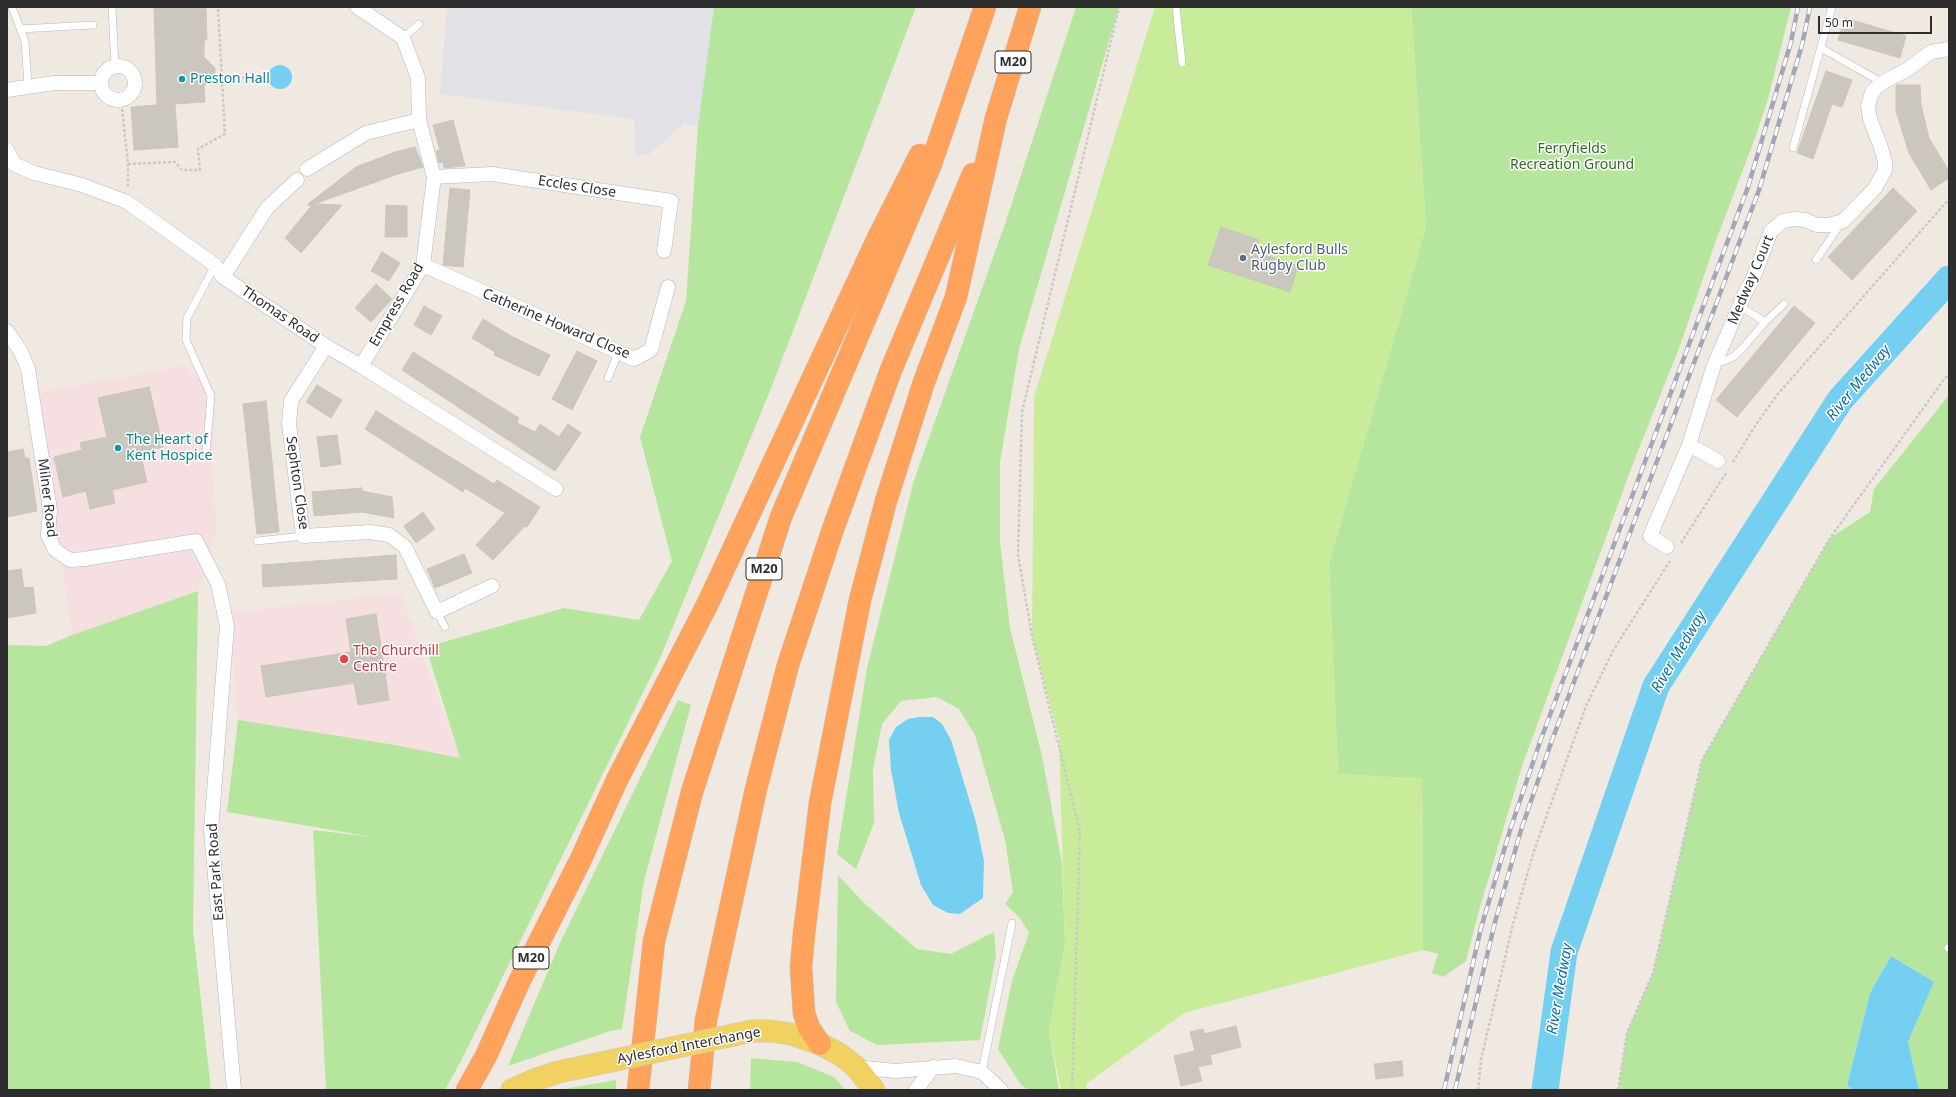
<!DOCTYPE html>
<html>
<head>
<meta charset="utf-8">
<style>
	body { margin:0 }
	#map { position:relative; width:1956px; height:1097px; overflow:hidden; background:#efe9e1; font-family:"Noto Sans",sans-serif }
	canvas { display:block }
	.frame { position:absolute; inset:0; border:8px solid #2e2e2e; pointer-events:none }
	.scale { position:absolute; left:1818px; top:16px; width:114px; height:18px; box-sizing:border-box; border:2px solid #2e2e2e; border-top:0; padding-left:5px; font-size:12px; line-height:14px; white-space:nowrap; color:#2e2e2e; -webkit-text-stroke:3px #fff; paint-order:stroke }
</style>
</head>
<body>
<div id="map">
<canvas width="1956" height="1097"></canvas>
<div class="frame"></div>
<div class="scale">50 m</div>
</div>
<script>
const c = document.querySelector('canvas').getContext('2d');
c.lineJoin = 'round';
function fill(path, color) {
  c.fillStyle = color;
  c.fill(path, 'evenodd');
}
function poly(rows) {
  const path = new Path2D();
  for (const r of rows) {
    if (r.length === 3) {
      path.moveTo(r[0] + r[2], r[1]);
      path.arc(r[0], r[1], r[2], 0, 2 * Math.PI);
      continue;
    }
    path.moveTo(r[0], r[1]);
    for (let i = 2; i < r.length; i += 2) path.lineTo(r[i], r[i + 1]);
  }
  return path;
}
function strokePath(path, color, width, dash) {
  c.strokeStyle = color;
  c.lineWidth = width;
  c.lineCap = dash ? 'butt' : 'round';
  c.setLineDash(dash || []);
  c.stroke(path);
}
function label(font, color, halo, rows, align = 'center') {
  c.font = font + ' "Noto Sans",sans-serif';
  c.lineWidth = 3;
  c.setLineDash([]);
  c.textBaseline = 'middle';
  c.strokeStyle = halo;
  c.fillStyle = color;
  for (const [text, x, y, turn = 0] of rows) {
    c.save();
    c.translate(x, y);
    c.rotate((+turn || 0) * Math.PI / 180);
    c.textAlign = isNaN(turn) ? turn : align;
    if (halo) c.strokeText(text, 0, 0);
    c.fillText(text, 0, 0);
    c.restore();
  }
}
fill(poly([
	[447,7,714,7,698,126,684,124,648,155,635,155,634,119,440,94]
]), '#e3e1e8');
fill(poly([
	[184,366,216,394,212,466,217,529,198,591,72,635,37,392],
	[400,593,460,758,238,720,232,649,233,612]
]), '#f5dfe0');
fill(poly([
	[714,7,916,7,772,386,660,658,461,1061,445,1090,326,1090,313,830,373,837,227,812,238,720,395,745,460,758,426,647,564,608,639,620,672,561,640,437,686,301,698,126],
	[1076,7,1119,7,1019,349,1000,462,1000,543,1010,628,1042,756,1062,863,1065,943,1049,1032,1059,1090,1029,1090,1021,1085,998,1049,1012,981,1029,933,1020,918,1005,904,1013,892,1005,840,975,735,959,709,937,697,901,701,882,724,873,769,874,823,856,869,837,854,867,668,914,480,1005,224],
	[1411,7,1791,7,1768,99,1755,138,1715,243,1681,343,1634,461,1522,766,1478,914,1466,961,1443,977,1432,973,1438,954,1423,950,1422,779,1338,774,1329,563,1426,227],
	[1949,395,1949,1090,1919,1090,1908,1042,1934,982,1891,956,1870,993,1847,1084,1853,1090,1618,1090,1627,1033,1653,973,1702,760,1830,538,1870,512,1874,489],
	[198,591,193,930,211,1090,7,1090,7,645,46,646,72,635],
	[678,700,691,705,644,881,622,1029,610,1031,508,1066,560,943],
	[838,875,864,903,917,949,951,954,994,932,996,955,980,1040,877,1045,850,1031,836,1002],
	[751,1058,797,1062,834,1077,845,1090,750,1090],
	[616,1080,616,1090,559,1090]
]), '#b6e59e');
fill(poly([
	[1155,7,1411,7,1426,227,1329,563,1338,774,1422,779,1423,950,1184,1013,1086,1084,1087,1090,1061,1090,1049,1032,1065,943,1059,738,1032,636,1034,397]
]), '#c9ec9a');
fill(poly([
	[280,77,12],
	[919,717,933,717,942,724,951,740,976,822,984,861,983,898,960,914,948,913,933,905,921,885,899,813,891,770,889,740,896,727,908,719],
	[1891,956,1934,982,1908,1042,1919,1090,1853,1090,1847,1085,1870,993]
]), '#75cff0');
strokePath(poly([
	[1545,1090,1564,952,1656,686,1840,400,1949,279]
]), '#75cff0', 27);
const building = poly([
	[154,7,206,7,207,40,204,40,204,57,215,68,215,75,204,86,205,102,175,104,178,147,134,150,131,107,157,105,154,7],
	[1845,18,1906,36,1900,58,1838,40,1845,18],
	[1826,71,1852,80,1842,107,1832,104,1813,159,1797,153,1826,71],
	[1896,85,1920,85,1921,104,1929,138,1949,171,1949,178,1931,190,1909,153,1896,111,1896,85],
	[453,120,465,166,444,168,443,162,439,163,436,151,440,150,433,125,453,120],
	[415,147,423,167,398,174,309,206,308,204,356,167,395,152,415,147],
	[450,188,470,190,463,267,443,265,450,188],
	[1893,188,1917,211,1852,280,1828,257,1893,188],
	[313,204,342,205,301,253,285,238,313,204],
	[386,205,407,206,407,237,385,237,386,205],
	[1221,227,1259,240,1256,252,1298,266,1290,292,1208,265,1221,227],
	[382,252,400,263,389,281,371,271,382,252],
	[376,284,392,299,371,322,355,308,376,284],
	[424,306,442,316,431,335,414,325,424,306],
	[1794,306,1815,323,1737,417,1716,400,1794,306],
	[483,319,511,336,550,355,539,376,494,355,495,352,472,338,483,319],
	[577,351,597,361,572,410,552,399,577,351],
	[413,352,519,418,517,423,535,432,540,424,559,437,568,424,581,433,555,471,402,370,413,352],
	[317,385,342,400,331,418,306,402,317,385],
	[149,387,163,447,140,452,147,482,112,490,115,503,90,509,86,491,63,497,54,457,82,450,80,443,107,437,98,398,149,387],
	[266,401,279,532,257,534,243,404,266,401],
	[376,411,494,484,497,480,540,507,527,527,525,526,493,560,476,545,505,513,465,488,463,492,365,429,376,411],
	[337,435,341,464,321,467,317,437,337,435],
	[23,449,25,458,29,458,37,511,7,517,7,452,23,449],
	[362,488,362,491,392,497,394,518,362,512,314,516,312,492,362,488],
	[423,512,435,529,416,543,404,526,423,512],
	[464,554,472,573,435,588,427,569,464,554],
	[396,555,397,579,263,587,262,565,396,555],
	[21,569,24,588,33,587,36,613,7,618,7,571,21,569],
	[376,614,389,700,358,705,354,683,266,697,261,666,351,652,346,619,376,614],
	[1236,1026,1241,1047,1210,1055,1212,1064,1198,1067,1202,1081,1181,1086,1174,1056,1195,1051,1190,1032,1203,1029,1204,1034,1236,1026],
	[1402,1061,1403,1076,1376,1079,1374,1064,1402,1061]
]);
fill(building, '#cbc7bf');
strokePath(building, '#cbc5ba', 1);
const service = poly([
	[12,7,25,41,28,86],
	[112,7,115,66],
	[1176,7,1182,63],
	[20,29,93,25],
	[403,38,419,24],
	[1821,48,1883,83],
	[1793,148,1832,7],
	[1816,260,1841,223],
	[1740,306,1765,322,1784,304],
	[1715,365,1733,357,1741,350,1765,322],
	[608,378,618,353],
	[206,453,211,396,186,340,187,318,215,265],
	[257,541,303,536],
	[437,612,445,627],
	[1948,948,1949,948],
	[982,1072,1012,923]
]);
const minor = poly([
	[357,7,403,38,418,78,419,120,434,177,423,265,361,366],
	[118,83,17],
	[7,90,54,83,101,83],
	[7,150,14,164,34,173,82,185,127,202,215,265,223,277,326,346,361,366,556,489],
	[307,169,366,133,419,120],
	[434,177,492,174,671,201,664,251],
	[423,265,634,359,651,350,668,287],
	[223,277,267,208,297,180],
	[7,331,21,352,28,369,50,510,48,535,55,550,70,560,84,559,196,541,218,584,227,626,211,830,234,1090],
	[326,346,291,401,289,424,303,536,370,532,389,535,405,547,437,612,492,586],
	[1718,461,1689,445,1714,365,1746,291,1752,281,1771,231,1783,221,1795,219,1805,220,1817,225,1829,225,1843,221,1852,212,1875,188,1885,170,1885,161,1880,145,1870,119,1868,106,1872,92,1880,84,1908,69,1931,52,1949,49],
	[1667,547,1650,536,1689,445],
	[856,1067,895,1071,956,1066,982,1072,1001,1090],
	[916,1090,933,1067]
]);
const primary = poly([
	[752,1031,771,1031,791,1034,820,1044,841,1055,856,1067,874,1090],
	[512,1090,534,1080,558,1072,611,1061]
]);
const motorway = poly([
	[820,1044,809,1028,804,1013,801,967,804,934,820,803,860,600,886,501,924,382,956,297,996,118,1030,7],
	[467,1090,486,1056,520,980,580,861,617,780,708,603,877,240,920,155],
	[638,1090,654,941,692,792,781,517,931,164,985,7],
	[699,1090,706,1020,756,789,788,665,833,529,891,370,973,174]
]);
strokePath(service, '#b4b7c1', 8);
strokePath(minor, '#b4b7c1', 15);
strokePath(primary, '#c9c9c9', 23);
strokePath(motorway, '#c9c9c9', 23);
strokePath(poly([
	[222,78,250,78],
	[121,99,128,164,128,188],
	[128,164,175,162,182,170,200,170,198,149,225,134,218,7],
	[1733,462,1753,429,1777,395,1949,199],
	[1681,543,1726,473],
	[1072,1090,1080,832,1032,636,1018,555,1022,412,1119,7],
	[1478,1090,1481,1060,1513,924,1533,854,1586,706,1614,649,1670,561],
	[1618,1090,1627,1033,1653,973,1702,760,1830,538,1945,378,1949,375]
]), '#c9c9c9', 2.5, [3, 2]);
strokePath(service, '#fff', 7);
strokePath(minor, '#fff', 14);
strokePath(primary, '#f2d163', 22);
strokePath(motorway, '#ffa35c', 22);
const rail = poly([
	[1444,1090,1481,928,1511,827,1541,739,1748,187,1791,42,1798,7],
	[1455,1090,1495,922,1521,830,1551,743,1759,190,1802,45,1810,7]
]);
strokePath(rail, '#a3a6b8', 4.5);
strokePath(rail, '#fff', 3, [9]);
const primaryBridge = poly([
	[611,1061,752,1031]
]);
strokePath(primaryBridge, '#c9c9c9', 23, []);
strokePath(primaryBridge, '#f2d163', 22);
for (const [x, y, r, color] of [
	[182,79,4,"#0f9aa8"],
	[1243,258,4,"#5c6f8a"],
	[118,448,4,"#0f9aa8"],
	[344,659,5,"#e0444e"]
]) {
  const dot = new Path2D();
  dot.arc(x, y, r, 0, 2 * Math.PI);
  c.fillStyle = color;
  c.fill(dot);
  strokePath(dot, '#fff', 1.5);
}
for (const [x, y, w] of [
	[1013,62,36],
	[764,569,36],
	[531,958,36]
]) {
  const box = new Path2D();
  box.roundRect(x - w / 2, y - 11, w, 22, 3);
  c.fillStyle = '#fff';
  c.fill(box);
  strokePath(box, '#2e2e2e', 1);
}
label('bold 13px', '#2e2e2e', null, [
	["M20",1013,62],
	["M20",764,569],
	["M20",531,958]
]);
label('14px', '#0d838f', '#fff', [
	["Preston Hall",190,79],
	["The Heart of",126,440],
	["Kent Hospice",126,456]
], 'left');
label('14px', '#2c6e1b', '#fff', [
	["Ferryfields",1572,149],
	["Recreation Ground",1572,165]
]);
label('14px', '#2e2e2e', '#fff', [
	["Eccles Close",577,187,9],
	["Medway Court",1751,280,-67],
	["Empress Road",397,305,-60],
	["Thomas Road",280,315,34],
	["Catherine Howard Close",556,324,23],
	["Sephton Close",297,483,82],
	["Milner Road",47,498,83],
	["East Park Road",216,872,-94],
	["Aylesford Interchange",689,1046,-11]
]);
label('14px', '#4e5e75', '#fff', [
	["Aylesford Bulls",1251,250],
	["Rugby Club",1251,266]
], 'left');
label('14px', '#be3a42', '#fff', [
	["The Churchill",353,651],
	["Centre",353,667]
], 'left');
label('italic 15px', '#0d6fa3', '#fff', [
	["River Medway",1859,383,-51],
	["River Medway",1679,652,-59],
	["River Medway",1560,989,-80]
]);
</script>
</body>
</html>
